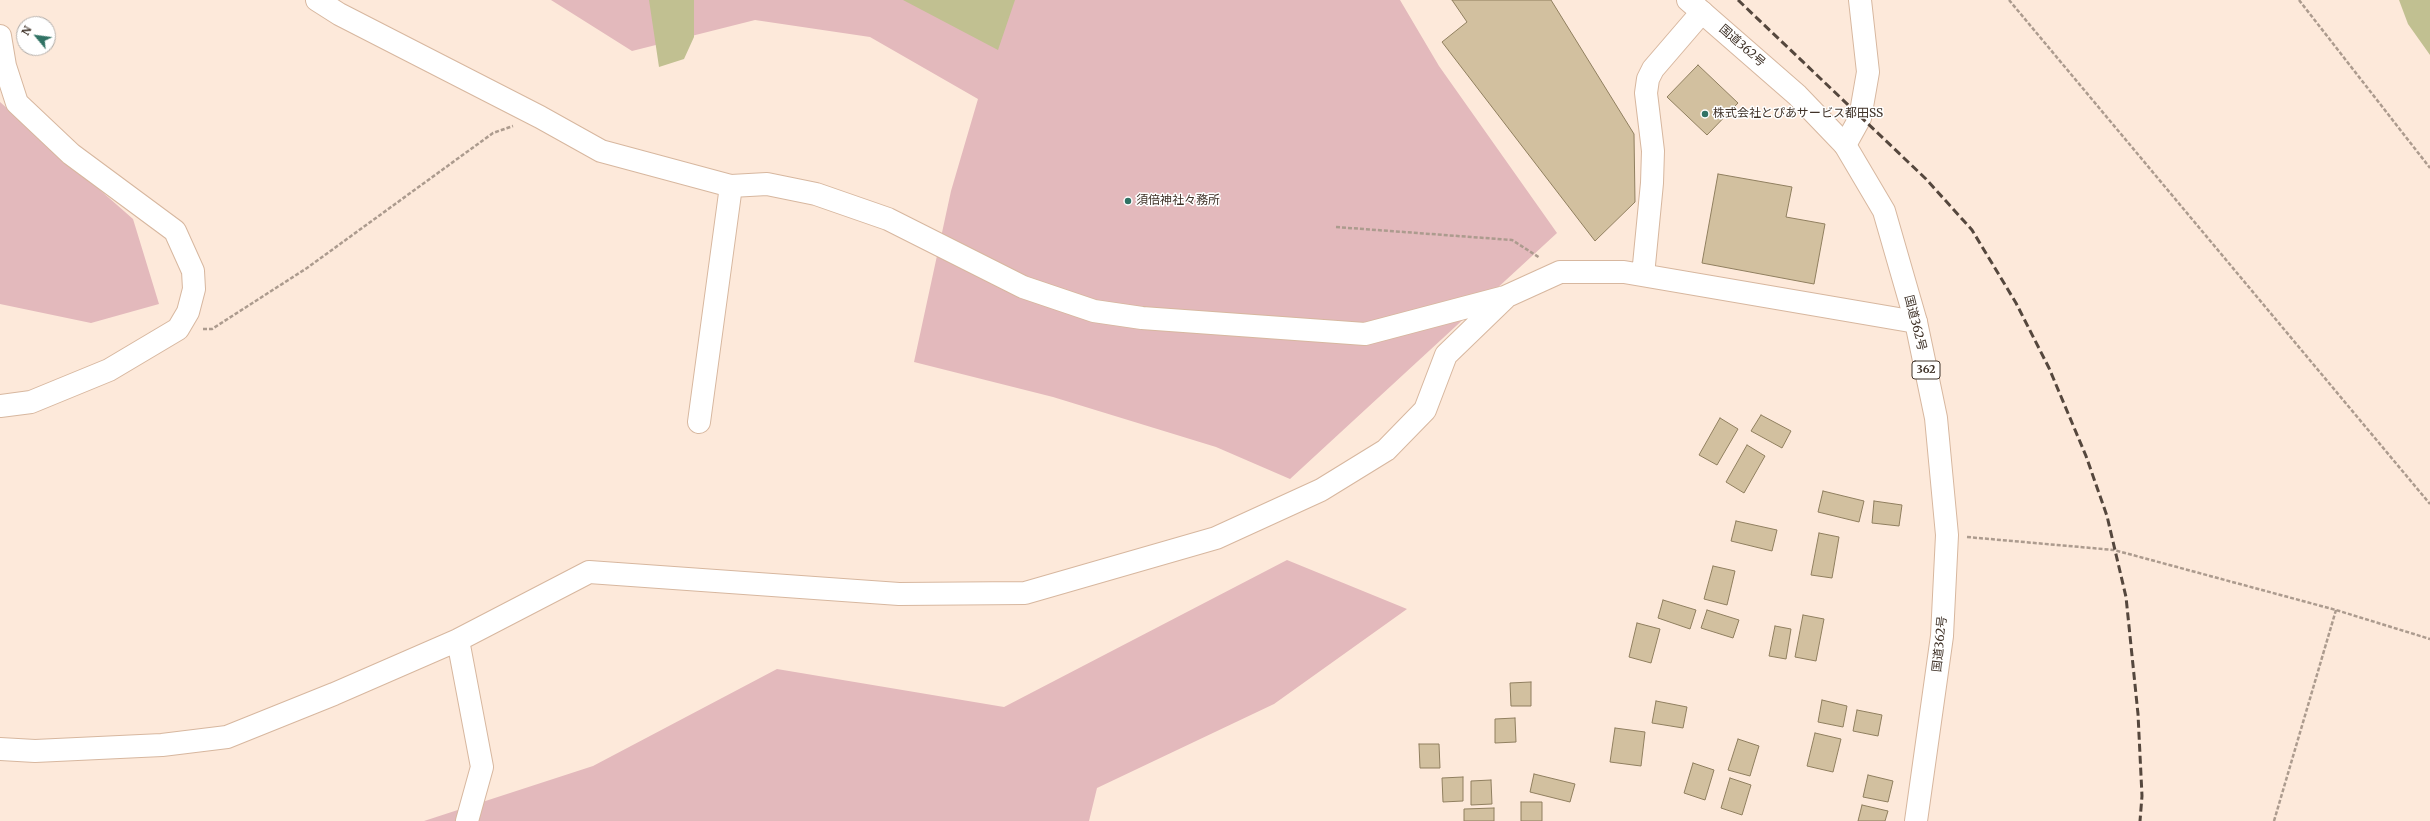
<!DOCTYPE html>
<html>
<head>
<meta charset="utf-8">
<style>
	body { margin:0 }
	#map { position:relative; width:2430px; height:821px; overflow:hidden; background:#fde9da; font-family:Merriweather,serif }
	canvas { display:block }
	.north { position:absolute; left:16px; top:16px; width:40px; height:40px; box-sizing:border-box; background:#fff; border:1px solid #b2ada9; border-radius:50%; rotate:299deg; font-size:11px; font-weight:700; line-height:16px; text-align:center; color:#3f3228 }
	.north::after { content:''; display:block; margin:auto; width:14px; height:18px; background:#307264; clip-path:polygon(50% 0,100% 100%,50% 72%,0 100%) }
</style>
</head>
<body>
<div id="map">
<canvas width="2430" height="821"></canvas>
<div class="north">N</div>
</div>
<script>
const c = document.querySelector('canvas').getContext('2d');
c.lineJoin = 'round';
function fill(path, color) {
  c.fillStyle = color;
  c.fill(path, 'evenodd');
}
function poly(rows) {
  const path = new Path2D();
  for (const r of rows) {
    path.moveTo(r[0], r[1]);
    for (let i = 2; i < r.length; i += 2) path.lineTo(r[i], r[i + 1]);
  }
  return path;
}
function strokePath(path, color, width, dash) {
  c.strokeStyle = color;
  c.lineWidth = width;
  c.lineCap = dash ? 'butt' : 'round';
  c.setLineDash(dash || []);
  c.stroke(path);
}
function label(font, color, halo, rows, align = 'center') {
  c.font = font + ' Merriweather,"Noto Sans JP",serif';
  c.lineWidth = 3;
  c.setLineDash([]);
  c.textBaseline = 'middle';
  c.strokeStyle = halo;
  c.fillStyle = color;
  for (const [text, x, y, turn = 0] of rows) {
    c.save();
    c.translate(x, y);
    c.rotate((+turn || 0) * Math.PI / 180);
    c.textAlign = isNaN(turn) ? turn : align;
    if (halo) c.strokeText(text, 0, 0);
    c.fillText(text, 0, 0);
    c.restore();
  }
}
fill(poly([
	[551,0,1400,0,1439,66,1557,233,1290,479,1216,447,1053,397,914,362,951,191,978,99,870,37,755,20,632,51],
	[0,102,133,219,159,304,91,323,0,304],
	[1287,560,1407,609,1274,704,1097,788,1089,821,424,821,593,766,777,669,1004,707]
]), '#e3b9bc');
fill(poly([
	[649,0,694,0,694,37,684,59,659,67],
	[903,0,1015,0,998,50],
	[2399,0,2430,0,2430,55,2408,24]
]), '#c1c091');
const building = poly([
	[1452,0,1551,0,1634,134,1635,202,1595,241,1442,42,1467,22,1452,0],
	[1698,65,1738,103,1707,135,1667,97,1698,65],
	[1718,174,1792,187,1786,217,1825,224,1814,284,1702,263,1718,174],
	[1761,415,1791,431,1782,448,1751,431,1761,415],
	[1720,418,1738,429,1717,465,1699,455,1720,418],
	[1747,445,1765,456,1744,493,1726,482,1747,445],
	[1823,491,1864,501,1859,522,1818,512,1823,491],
	[1874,501,1902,505,1899,526,1872,523,1874,501],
	[1736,521,1777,530,1772,551,1731,541,1736,521],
	[1819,533,1839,537,1832,578,1811,575,1819,533],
	[1713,566,1735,571,1727,605,1704,599,1713,566],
	[1663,600,1696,610,1690,629,1658,618,1663,600],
	[1707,610,1739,620,1733,638,1701,628,1707,610],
	[1803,615,1824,619,1816,661,1795,657,1803,615],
	[1637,623,1660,629,1651,663,1629,657,1637,623],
	[1775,626,1791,629,1786,659,1769,656,1775,626],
	[1531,682,1531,706,1511,706,1510,683,1531,682],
	[1822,700,1847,706,1843,727,1818,722,1822,700],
	[1656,701,1687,707,1683,728,1652,723,1656,701],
	[1857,710,1882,715,1878,736,1853,731,1857,710],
	[1515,718,1516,742,1495,743,1495,719,1515,718],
	[1615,728,1645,732,1641,766,1610,762,1615,728],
	[1815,733,1841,739,1833,772,1807,766,1815,733],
	[1738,739,1759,746,1750,776,1728,770,1738,739],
	[1419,744,1439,744,1440,768,1420,768,1419,744],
	[1693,763,1714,770,1705,800,1684,793,1693,763],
	[1534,774,1575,784,1570,802,1530,792,1534,774],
	[1868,775,1893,781,1888,802,1863,797,1868,775],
	[1463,777,1463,801,1443,802,1442,778,1463,777],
	[1730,778,1751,785,1742,815,1721,808,1730,778],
	[1491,780,1492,804,1471,805,1471,781,1491,780],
	[1521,802,1542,802,1542,821,1521,821,1521,802],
	[1862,805,1888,811,1885,821,1858,821,1862,805],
	[1494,808,1494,821,1464,821,1464,809,1494,808]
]);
fill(building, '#d2c09f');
strokePath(building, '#907f5f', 1);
const minor = poly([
	[317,0,339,14,540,117,601,151,731,186,767,184,816,194,888,219,1023,287,1094,311,1142,318,1365,334,1505,297,1560,272,1624,272,1916,322],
	[0,36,5,66,17,103,71,154,175,231,193,271,194,289,188,312,178,329,109,370,31,402,0,406],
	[1845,145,1860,118,1868,72,1860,0],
	[1643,275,1652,183,1653,151,1646,93,1648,79,1653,69,1702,12],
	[699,422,731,186],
	[458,640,482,767,467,821],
	[0,749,35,751,162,745,227,737,334,694,458,640,589,572,899,594,1025,593,1216,538,1321,490,1386,450,1425,410,1446,355,1505,298]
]);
const highway = poly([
	[1688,0,1797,95,1845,145,1884,211,1916,322,1936,418,1947,535,1942,636,1916,821]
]);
strokePath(minor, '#d7b79f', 24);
strokePath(highway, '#d7b79f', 24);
strokePath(poly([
	[2009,0,2430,504],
	[2299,0,2430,168],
	[1336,227,1512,240,1540,258],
	[203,329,212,329,307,268,493,133,513,126],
	[1967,537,2114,550,2336,610,2430,639],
	[2274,821,2336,610]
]), '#ac9b8e', 2.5, [4, 2]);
strokePath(minor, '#fff', 22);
strokePath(highway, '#fff', 22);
strokePath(poly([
	[1738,0,1926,179,1972,230,2016,303,2049,368,2086,456,2107,516,2126,597,2138,714,2142,796,2140,821]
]), '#55473d', 3, [8, 4]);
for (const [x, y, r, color] of [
	[1705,114,4,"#307264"],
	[1128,201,4,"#307264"]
]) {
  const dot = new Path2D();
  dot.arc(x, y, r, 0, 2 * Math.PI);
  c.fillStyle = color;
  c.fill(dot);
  strokePath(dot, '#fff', 1.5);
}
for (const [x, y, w] of [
	[1926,370,28]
]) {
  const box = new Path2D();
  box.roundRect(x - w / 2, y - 9, w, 18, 3);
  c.fillStyle = '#fff';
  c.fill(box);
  strokePath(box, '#3f3228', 1);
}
label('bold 11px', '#3f3228', null, [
	["362",1926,370]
]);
label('12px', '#3f3228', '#fff', [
	["国道362号",1742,46,41],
	["国道362号",1915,323,76],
	["国道362号",1940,644,-84]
]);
label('12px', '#3f3228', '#fff', [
	["株式会社とぴあサービス都田SS",1713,114],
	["須倍神社々務所",1136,201]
], 'left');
</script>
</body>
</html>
